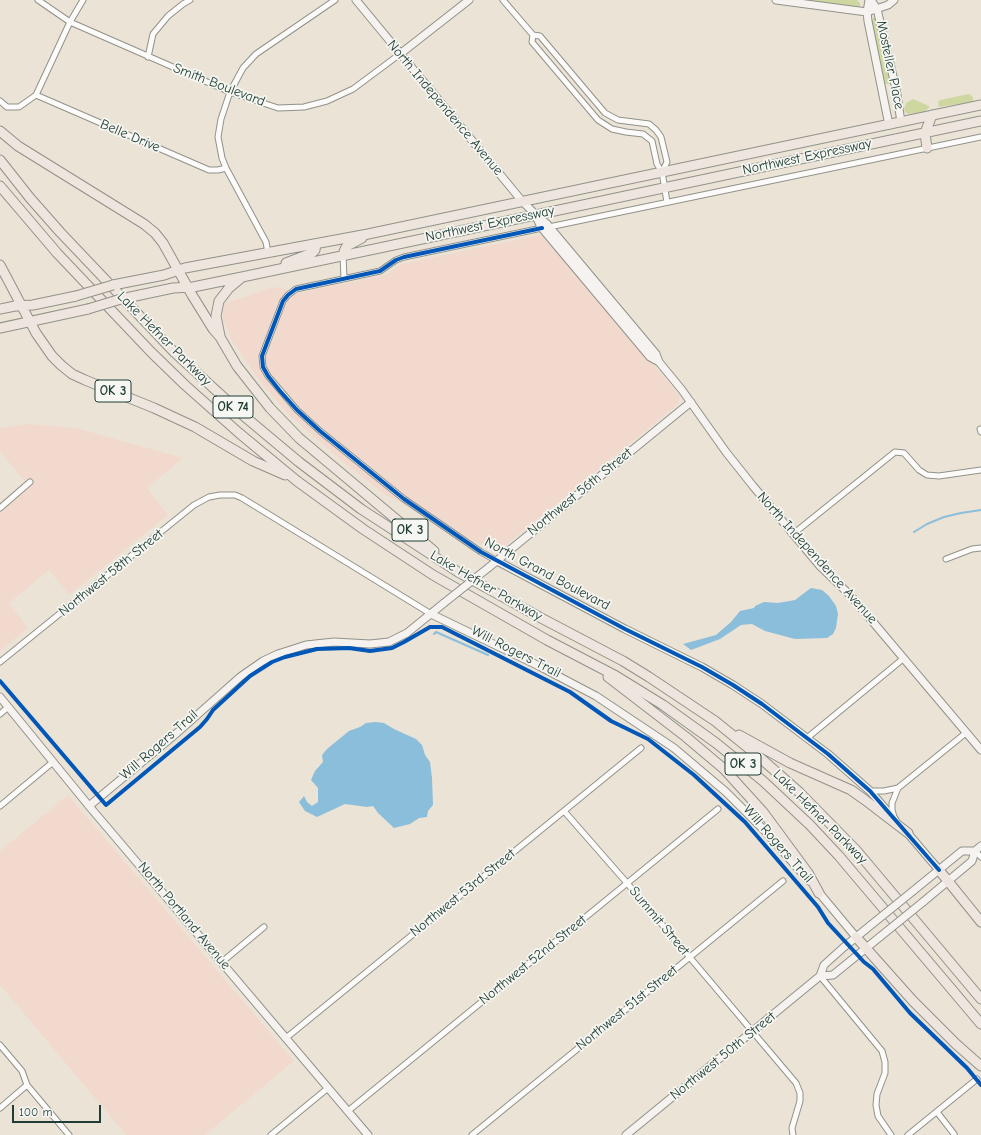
<!DOCTYPE html>
<html>
<head>
<meta charset="utf-8">
<style>
	body { margin:0 }
	#map { position:relative; width:981px; height:1135px; overflow:hidden; background:#ebe3d6; font-family:"Comic Neue",sans-serif }
	canvas { display:block }
	.scale { position:absolute; left:12px; top:1105px; width:89px; height:18px; box-sizing:border-box; border:2px solid #1f3d34; border-top:0; padding-left:5px; font-size:12px; line-height:14px; white-space:nowrap; color:#1f3d34; -webkit-text-stroke:3px #f6f6f2; paint-order:stroke }
</style>
</head>
<body>
<div id="map">
<canvas width="981" height="1135"></canvas>
<div class="scale">100 m</div>
</div>
<script>
const c = document.querySelector('canvas').getContext('2d');
c.lineJoin = 'round';
function fill(path, color) {
  c.fillStyle = color;
  c.fill(path, 'evenodd');
}
function poly(rows) {
  const path = new Path2D();
  for (const r of rows) {
    path.moveTo(r[0], r[1]);
    for (let i = 2; i < r.length; i += 2) path.lineTo(r[i], r[i + 1]);
  }
  return path;
}
function strokePath(path, color, width, dash) {
  c.strokeStyle = color;
  c.lineWidth = width;
  c.lineCap = dash ? 'butt' : 'round';
  c.setLineDash(dash || []);
  c.stroke(path);
}
function label(font, color, halo, rows, align = 'center') {
  c.font = font + ' "Comic Neue",sans-serif';
  c.lineWidth = 3.5;
  c.setLineDash([]);
  c.textBaseline = 'middle';
  c.strokeStyle = halo;
  c.fillStyle = color;
  for (const [text, x, y, turn = 0] of rows) {
    c.save();
    c.translate(x, y);
    c.rotate((+turn || 0) * Math.PI / 180);
    c.textAlign = isNaN(turn) ? turn : align;
    if (halo) c.strokeText(text, 0, 0);
    c.fillText(text, 0, 0);
    c.restore();
  }
}
fill(poly([
	[539,235,543,236,548,241,679,395,679,400,677,405,500,550,495,552,384,494,341,460,289,415,262,384,232,341,224,322,222,311,225,303,245,297,272,287,286,289,297,294,321,288,386,275,401,264],
	[27,424,76,428,183,458,147,488,168,515,69,595,49,570,9,603,28,628,0,651,0,512,30,487,0,452,0,428],
	[68,795,294,1061,205,1135,126,1135,0,985,0,851]
]), '#f1dacd');
fill(poly([
	[799,0,857,0,860,3,860,6,859,8],
	[877,17,892,81,891,84,886,84,884,83,872,21,873,18],
	[969,94,973,97,973,101,971,102,939,107,938,102,940,100],
	[913,99,929,106,929,108,923,112,909,114,906,113,904,110,906,103]
]), '#cfd7a0');
fill(poly([
	[811,588,822,590,829,596,836,606,838,614,836,628,833,634,827,638,795,639,765,631,752,624,741,625,720,639,691,650,683,644,716,635,731,622,740,611,754,608,755,606,764,602,778,603,795,600],
	[376,722,384,723,394,729,416,739,422,745,425,755,430,762,432,778,433,805,428,811,427,817,419,818,410,824,394,828,378,813,373,806,367,807,345,804,317,817,305,811,299,802,304,796,307,802,312,806,318,802,318,788,311,780,315,771,323,762,322,755,327,749,349,731,360,727,366,723]
]), '#8bbeda');
strokePath(poly([
	[914,532,927,524,944,517,961,513,981,510],
	[434,634,436,632,488,655]
]), '#8bbeda', 2);
const street = poly([
	[38,0,70,22,230,92,278,108,304,107,327,101,353,89,400,54],
	[503,0,533,35,540,36,605,113,618,120,649,124,656,130,661,137,667,162,662,172],
	[533,35,532,42,598,120,612,129,626,132,643,134,652,141,657,164,662,172,667,202],
	[148,57,153,34,168,16,183,4,190,0],
	[36,95,209,170,218,170,226,168],
	[0,101,7,107,19,107,36,95,70,22,83,0],
	[549,227,981,137],
	[268,253,266,242,226,168,222,158,218,137,221,119,230,92,243,68,256,54,335,0],
	[343,255,344,278],
	[980,429,981,432],
	[0,508,30,482],
	[793,534,895,452,904,453,919,470,927,475,939,476,981,470],
	[946,559,972,549,981,548],
	[497,561,481,552,404,499,320,431,297,410,268,376,263,367,262,356,283,301,288,295,296,289,380,271,396,260,404,257,542,228],
	[0,662,194,505,209,497,220,495,235,495,242,498,431,614],
	[0,714,8,707],
	[807,738,904,658],
	[870,791,884,791,898,788],
	[0,806,53,762],
	[564,811,627,883,796,1083,800,1093,800,1101,792,1128,793,1135],
	[894,817,892,810,892,803,898,788,967,732],
	[975,851,981,857],
	[222,962,264,927],
	[820,976,882,1051,885,1062,885,1073,877,1094,876,1105,878,1116,891,1135],
	[286,1038,641,748],
	[0,1045,22,1071,27,1085,69,1135],
	[0,1108,27,1085],
	[348,1111,718,809],
	[937,1112,954,1134],
	[271,1135,328,1088],
	[472,1135,783,881],
	[908,1135,977,1079]
]);
const secondary = poly([
	[356,0,522,201,535,214,547,224,656,354,659,362],
	[776,0,867,12,888,5,894,0],
	[869,0,867,12,868,21,889,125],
	[871,0,877,9,896,89,901,122],
	[400,54,469,0],
	[535,214,541,227,650,357,659,362,682,390,726,452,753,486,820,566,851,596,981,750],
	[497,561,625,629,702,667,733,685,762,704,828,754,870,791,895,820],
	[488,568,691,402],
	[431,614,537,665,596,696,674,748,726,792,765,831,809,881],
	[0,697,89,806,368,1135],
	[89,806,178,732,240,677,263,661,278,654,306,645,334,642,370,644,389,642,407,633,444,603],
	[905,830,939,870],
	[816,889,856,937],
	[913,891,962,851,975,851],
	[923,902,972,861,975,851,981,846],
	[820,976,833,975,881,936],
	[626,1135,820,976,824,965,844,947,871,925]
]);
const highway = poly([
	[0,131,18,146,144,224,155,233,163,243,192,295,213,329,220,337,237,366,270,408,299,438,434,551],
	[927,148,925,133,932,115],
	[0,160,30,198,60,232,174,352,244,416,299,462,361,509,458,572,543,619,623,661,649,677,715,721,757,755,799,792,856,850,981,999],
	[0,186,57,253,151,352,185,385,239,433,297,481,363,529,433,575,547,640,616,676,663,705,716,743,763,781,810,825,839,856,981,1024],
	[343,255,345,249,347,246,362,238],
	[286,263,312,253,315,250,316,244],
	[0,265,36,333,52,356,61,365,72,374,85,380,154,408,195,427,253,461,285,475],
	[113,285,164,275,185,268,368,234,981,105],
	[140,295,173,288,193,287,242,277,981,121],
	[0,309,15,306,33,305,76,296],
	[0,328,88,309],
	[220,336,216,316,219,301,229,288,241,278],
	[608,677,686,737,724,769,763,812,808,873,819,893],
	[739,735,790,763,851,790,865,800,908,833],
	[939,870,981,922],
	[856,937,913,1001,956,1044,981,1066]
]);
strokePath(street, '#90928a', 7);
strokePath(secondary, '#90928a', 9);
strokePath(highway, '#90928a', 11);
strokePath(street, '#fcfbf9', 5);
strokePath(secondary, '#f6f2ef', 7);
strokePath(highway, '#eee6de', 9);
const secondaryBridge = poly([
	[444,603,488,568],
	[871,925,913,891],
	[881,936,923,902]
]);
const highwayBridge = poly([
	[76,296,113,285],
	[88,309,121,299,140,295]
]);
strokePath(secondaryBridge, '#90928a', 9, []);
strokePath(highwayBridge, '#90928a', 11, []);
strokePath(secondaryBridge, '#f6f2ef', 7);
strokePath(highwayBridge, '#eee6de', 9);
strokePath(poly([
	[542,228,404,257,396,260,380,271,296,289,288,295,283,301,262,356,263,367,268,376,280,391,297,410,320,431,404,499,481,552,625,629,702,667,733,685,762,704,828,754,870,791,939,870],
	[0,681,106,805,200,727,207,719,213,710,250,676,272,662,285,657,317,649,349,648,370,651,392,648,404,642,430,627,442,627,570,692,611,721,648,739,694,775,745,822,818,907,828,923,864,962,873,969,910,1013,967,1068,981,1085]
]), '#0057b8', 4);
for (const [x, y, w] of [
	[113,391,36],
	[233,407,40],
	[410,530,36],
	[743,764,36]
]) {
  const box = new Path2D();
  box.roundRect(x - w / 2, y - 11, w, 22, 3);
  c.fillStyle = '#f6f6f2';
  c.fill(box);
  strokePath(box, '#1f3d34', 1);
}
label('bold 13px', '#1f3d34', null, [
	["OK 3",113,391],
	["OK 74",233,407],
	["OK 3",410,530],
	["OK 3",743,764]
]);
label('14px', '#1f3d34', '#f6f6f2', [
	["Mosteller Place",890,65,78],
	["Smith Boulevard",219,85,21],
	["North Independence Avenue",445,108,50],
	["Belle Drive",130,136,23],
	["Northwest Expressway",807,157,-12],
	["Northwest Expressway",490,224,-12],
	["Lake Hefner Parkway",164,339,45],
	["Northwest 56th Street",580,492,-39],
	["North Independence Avenue",817,558,48],
	["Northwest 58th Street",111,573,-39],
	["North Grand Boulevard",547,574,28],
	["Lake Hefner Parkway",486,586,30],
	["Will Rogers Trail",516,652,27],
	["Will Rogers Trail",159,745,-41],
	["Lake Hefner Parkway",820,817,45],
	["Will Rogers Trail",778,844,49],
	["Northwest 53rd Street",463,893,-39],
	["North Portland Avenue",184,916,50],
	["Summit Street",659,921,50],
	["Northwest 52nd Street",533,960,-39],
	["Northwest 51st Street",627,1008,-39],
	["Northwest 50th Street",723,1056,-39]
]);
</script>
</body>
</html>
